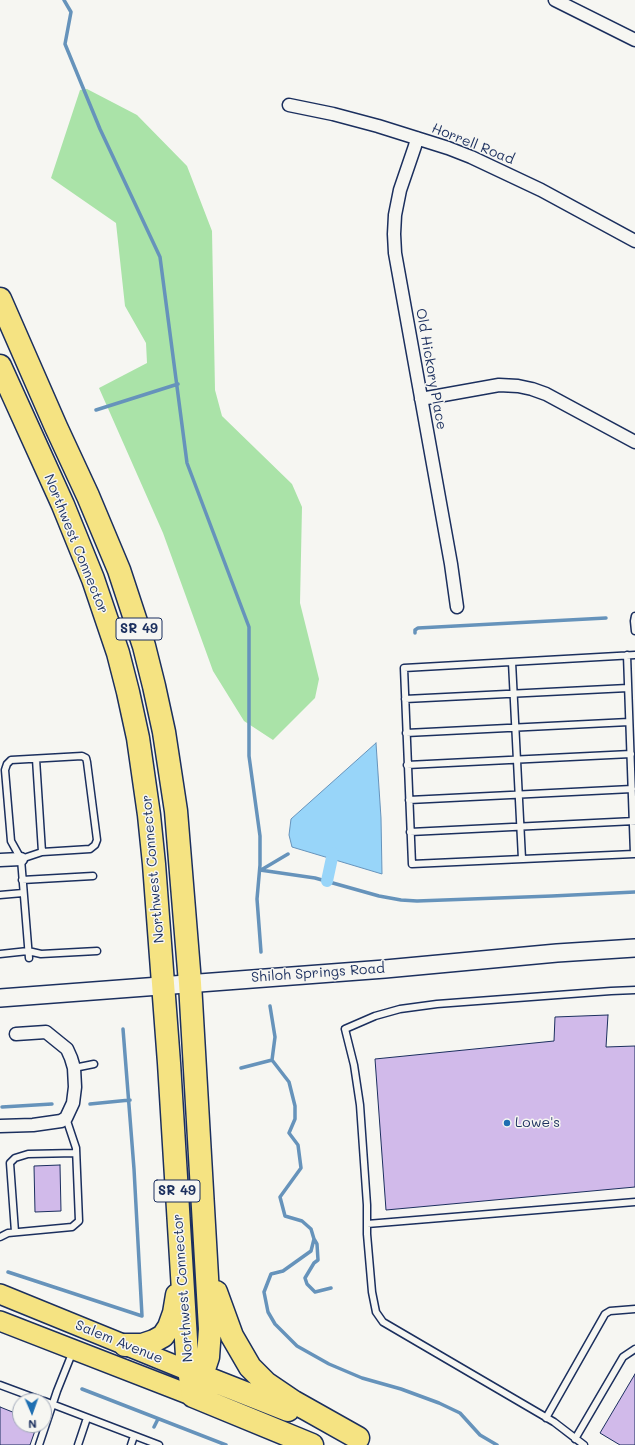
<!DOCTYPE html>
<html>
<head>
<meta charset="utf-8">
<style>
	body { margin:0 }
	#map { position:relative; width:635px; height:1445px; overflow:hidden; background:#f6f6f2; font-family:Mali,sans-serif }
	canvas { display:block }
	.north { position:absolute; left:12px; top:1393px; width:40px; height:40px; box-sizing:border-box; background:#f6f6f2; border:1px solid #9ea6b7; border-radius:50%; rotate:178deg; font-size:11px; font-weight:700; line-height:16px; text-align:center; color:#1b2f5e }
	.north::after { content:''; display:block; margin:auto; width:14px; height:18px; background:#1f6fb2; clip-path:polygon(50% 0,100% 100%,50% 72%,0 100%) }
</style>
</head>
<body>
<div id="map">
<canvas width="635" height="1445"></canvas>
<div class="north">N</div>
</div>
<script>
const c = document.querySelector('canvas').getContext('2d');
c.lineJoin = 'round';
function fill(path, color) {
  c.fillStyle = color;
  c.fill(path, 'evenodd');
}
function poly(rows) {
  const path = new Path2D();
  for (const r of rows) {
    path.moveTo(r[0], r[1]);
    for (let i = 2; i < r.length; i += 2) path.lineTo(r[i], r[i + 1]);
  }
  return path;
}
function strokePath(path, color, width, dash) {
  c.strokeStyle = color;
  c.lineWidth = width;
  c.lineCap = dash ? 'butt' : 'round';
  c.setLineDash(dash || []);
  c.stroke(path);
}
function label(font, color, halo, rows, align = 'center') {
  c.font = font + ' Mali,sans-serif';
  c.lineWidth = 3;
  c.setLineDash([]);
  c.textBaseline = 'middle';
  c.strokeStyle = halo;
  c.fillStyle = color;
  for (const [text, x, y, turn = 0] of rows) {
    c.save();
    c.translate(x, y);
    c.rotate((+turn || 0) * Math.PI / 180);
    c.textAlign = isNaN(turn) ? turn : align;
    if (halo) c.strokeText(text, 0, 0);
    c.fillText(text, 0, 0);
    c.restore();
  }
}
fill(poly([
	[87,89,137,115,187,166,212,231,215,390,222,416,292,484,302,507,300,603,319,679,315,698,273,740,244,721,213,671,163,533,99,388,147,363,146,343,125,306,116,223,51,178,80,90]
]), '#aae3a8');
const water = poly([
	[376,743,381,818,382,874,292,847,289,835,291,819,376,743]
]);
fill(water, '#98d5f9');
strokePath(water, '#6693bb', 1);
strokePath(poly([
	[64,0,71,12,65,44,100,129,160,257,187,463,249,627,249,756,260,836,260,865,257,899,261,952],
	[96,410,178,384],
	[415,633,415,630,418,628,606,618],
	[260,870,315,878,379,896,401,900,417,901,552,896,635,892],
	[261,870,288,854],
	[270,1006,275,1037,272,1060,289,1082,295,1106,295,1119,289,1133,298,1145,301,1168,280,1197,285,1216,302,1221,311,1229,314,1239,311,1251,283,1271,271,1274,264,1292,268,1312,275,1324,297,1346,329,1364,362,1378,401,1389,439,1403,460,1413,480,1435,497,1445],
	[241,1068,272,1060],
	[90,1104,130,1100],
	[2,1107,52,1104],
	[314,1239,317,1244,318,1260,314,1263,305,1278,307,1284,315,1292,331,1288],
	[8,1272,142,1316,134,1169,123,1029],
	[82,1389,226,1445],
	[154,1427,158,1419]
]), '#6693bb', 3.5);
strokePath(poly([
	[327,881,333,853]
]), '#98d5f9', 12);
const building = poly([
	[608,1015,606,1047,635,1046,635,1187,386,1210,375,1059,554,1041,555,1017,608,1015],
	[60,1165,61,1211,35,1212,34,1166,60,1165],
	[635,1374,635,1445,620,1445,600,1433,635,1374],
	[0,1407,20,1415,20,1425,37,1425,30,1445,0,1445,0,1407]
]);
fill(building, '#d1baea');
strokePath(building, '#1b2f5e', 1);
const lane = poly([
	[635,616,634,621,635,631],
	[627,655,634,854,412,864,404,668,635,655],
	[512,662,522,859],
	[405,699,628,688],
	[406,733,629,722],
	[36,759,42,852],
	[407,765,631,754],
	[409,800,632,789],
	[410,832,635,821],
	[21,859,42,852,90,849,95,845,97,840,87,762,86,758,82,756,11,760,7,764,5,770,11,841,21,859,29,958],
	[22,880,93,876],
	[0,895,23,893],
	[0,954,28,951,41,954,97,951],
	[74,1068,94,1064],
	[367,1224,635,1202],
	[15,1232,10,1163,15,1158,28,1154,76,1153],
	[0,1237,8,1233,72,1227,79,1221,76,1148,66,1118],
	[0,1385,43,1401],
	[44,1401,159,1445],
	[546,1418,605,1314,610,1311,635,1309],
	[575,1439,623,1357,635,1349],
	[39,1445,57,1391,73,1351],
	[78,1445,87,1418],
	[131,1445,134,1436],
	[584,1445,554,1422,383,1322,376,1312,372,1292,367,1234,367,1205,360,1105,354,1065,345,1029,375,1016,400,1009,437,1004,611,991,635,990]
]);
const street = poly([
	[555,0,635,40],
	[289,105,333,114,378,126,448,148,471,157,541,190,635,241],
	[417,138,415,146,400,190,395,215,394,234,395,253,451,564,457,607],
	[421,399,499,385,518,386,532,389,546,394,635,442],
	[0,860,21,859],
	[0,1126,33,1125,61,1121,66,1118,73,1103,75,1087,74,1068,71,1058,67,1049,46,1032,16,1034]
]);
const secondary = poly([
	[0,998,385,969,557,953,635,948]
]);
const primary = poly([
	[0,1294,189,1371],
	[0,1321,193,1396]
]);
const highway = poly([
	[0,299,56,427,88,496,119,570,144,646,154,686,164,732,176,811,190,983,210,1329,208,1357,202,1375,193,1396],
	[0,366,63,505,93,579,118,653,128,692,138,738,149,815,154,864,169,1063,187,1356,193,1396],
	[216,1292,232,1336,250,1367,266,1383,294,1402,358,1438],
	[125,1345,142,1345,154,1341,163,1336,169,1327,174,1313,177,1295],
	[189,1371,288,1410],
	[193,1396,312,1445]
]);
strokePath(lane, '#1b2f5e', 9);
strokePath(street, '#1b2f5e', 15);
strokePath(secondary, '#1b2f5e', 20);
strokePath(primary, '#1b2f5e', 22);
strokePath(highway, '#1b2f5e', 25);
strokePath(lane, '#f6f6f2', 6);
strokePath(street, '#f6f6f2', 12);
strokePath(secondary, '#f6f6f2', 17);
strokePath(primary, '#f5e382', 19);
strokePath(highway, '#f5e382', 22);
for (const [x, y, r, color] of [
	[507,1123,4,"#1f6fb2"]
]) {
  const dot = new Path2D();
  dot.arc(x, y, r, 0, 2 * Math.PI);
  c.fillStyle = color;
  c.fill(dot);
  strokePath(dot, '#f6f6f2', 1.5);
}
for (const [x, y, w] of [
	[139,629,46],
	[177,1191,46]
]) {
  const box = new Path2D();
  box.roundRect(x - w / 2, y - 11, w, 22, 3);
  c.fillStyle = '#f6f6f2';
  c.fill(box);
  strokePath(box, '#1b2f5e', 1);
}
label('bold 13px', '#1b2f5e', null, [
	["SR 49",139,629],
	["SR 49",177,1191]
]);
label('14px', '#1b2f5e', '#f6f6f2', [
	["Horrell Road",473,144,22],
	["Old Hickory Place",431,369,80],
	["Northwest Connector",76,544,68],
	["Northwest Connector",153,869,-95],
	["Shiloh Springs Road",318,973,-4],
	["Northwest Connector",183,1288,-94],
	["Salem Avenue",119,1342,22]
]);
label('14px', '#1b2f5e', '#f6f6f2', [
	["Lowe's",515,1123]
], 'left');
</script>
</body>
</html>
